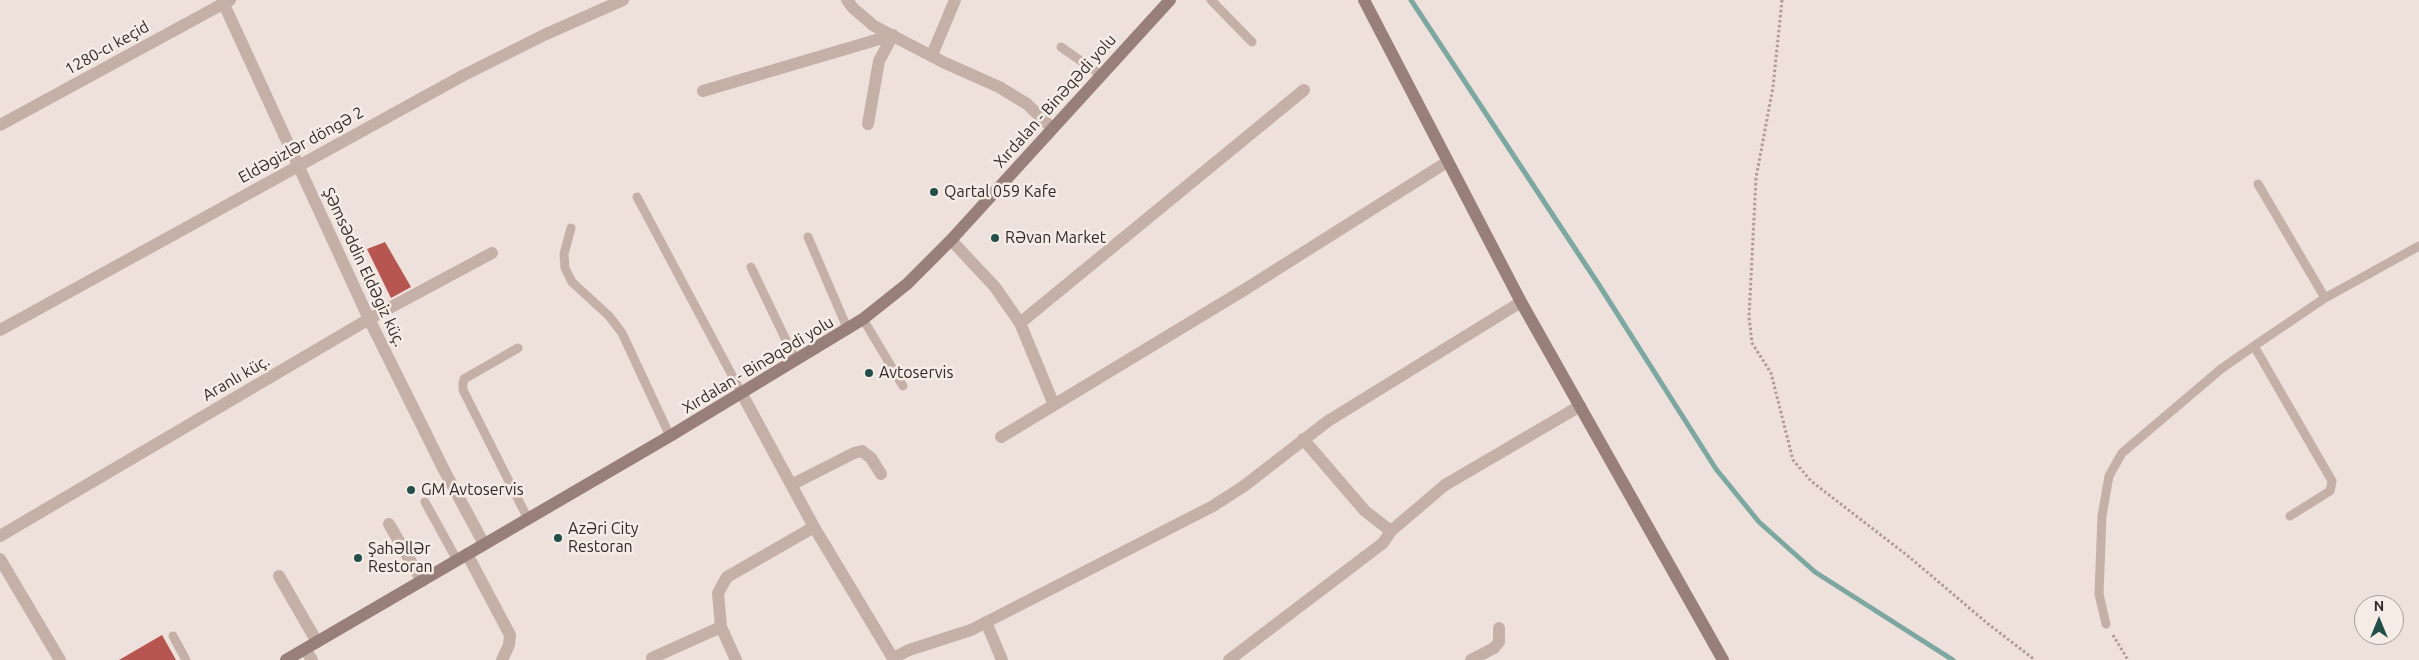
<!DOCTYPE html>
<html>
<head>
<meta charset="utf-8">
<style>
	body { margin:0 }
	#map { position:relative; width:2419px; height:660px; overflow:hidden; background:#eee1db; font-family:Ubuntu,sans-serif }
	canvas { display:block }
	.north { position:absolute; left:2354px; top:595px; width:50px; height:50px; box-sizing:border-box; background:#f6ece6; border:1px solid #a89e9a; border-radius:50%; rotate:0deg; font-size:14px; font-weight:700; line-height:20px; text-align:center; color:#322927 }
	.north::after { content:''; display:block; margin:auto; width:18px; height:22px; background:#224f49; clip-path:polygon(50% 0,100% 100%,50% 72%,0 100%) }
</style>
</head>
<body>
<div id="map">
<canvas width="2419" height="660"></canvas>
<div class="north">N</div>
</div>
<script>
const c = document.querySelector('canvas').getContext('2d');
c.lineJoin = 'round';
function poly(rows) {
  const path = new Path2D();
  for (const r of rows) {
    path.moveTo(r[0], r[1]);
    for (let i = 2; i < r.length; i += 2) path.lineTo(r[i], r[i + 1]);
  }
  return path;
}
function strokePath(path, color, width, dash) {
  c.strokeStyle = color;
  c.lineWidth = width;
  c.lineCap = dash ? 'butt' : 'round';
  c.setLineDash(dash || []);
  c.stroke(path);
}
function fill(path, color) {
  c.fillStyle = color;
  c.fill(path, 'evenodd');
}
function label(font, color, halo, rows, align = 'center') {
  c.font = font + ' Ubuntu,sans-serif';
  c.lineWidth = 5;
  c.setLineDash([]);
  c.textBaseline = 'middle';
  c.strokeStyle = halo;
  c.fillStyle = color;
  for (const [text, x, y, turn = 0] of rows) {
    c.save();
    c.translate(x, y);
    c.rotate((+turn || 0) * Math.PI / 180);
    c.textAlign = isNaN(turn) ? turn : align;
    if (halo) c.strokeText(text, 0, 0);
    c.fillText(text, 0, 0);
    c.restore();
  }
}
strokePath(poly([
	[1411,0,1599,285,1716,469,1759,522,1815,572,1953,660]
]), '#7da8a1', 5);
fill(poly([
	[385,242,411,287,391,298,367,249],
	[162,635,176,660,119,660]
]), '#b75550');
strokePath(poly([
	[1782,0,1773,87,1756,178,1749,317,1752,343,1771,373,1793,460,1811,481,1908,556,1987,623,2035,660],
	[2113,635,2128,660]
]), '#b09a93', 3, [2.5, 2.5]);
strokePath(poly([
	[1211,0,1252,42],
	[1061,47,1101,75],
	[2258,184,2325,298],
	[637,197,742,394],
	[571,228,564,254,565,268,572,282,609,316,622,333,670,436],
	[808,237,848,330],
	[751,267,796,361],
	[863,319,903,386],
	[2254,346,2332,481,2330,491,2290,516],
	[518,348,464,379,463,384,463,390,528,519],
	[425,502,457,560],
	[2106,624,2099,594,2102,516,2109,476,2122,453,2221,369,2254,346,2325,298,2419,246],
	[173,636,186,660]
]), '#c5b0a8', 9);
strokePath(poly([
	[222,0,369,319,444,470,484,544],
	[847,0,853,8,874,26,943,62,999,87,1027,104,1052,128],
	[932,55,955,0],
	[703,91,893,35,879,61,868,124],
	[0,125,230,0],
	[951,240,995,287,1020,323,1054,405],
	[1020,323,1304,90],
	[0,330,464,75,544,35,623,0],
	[742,394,814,527,894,660],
	[1001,437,1244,290,1447,162],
	[1303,439,1365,511,1391,531],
	[791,485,854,453,862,451,871,458,881,474],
	[389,524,422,581],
	[0,536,369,319,492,253],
	[467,554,510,635,509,645,502,660],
	[0,559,60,660],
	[279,576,317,642],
	[986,622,1002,660],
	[721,627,736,660],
	[305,649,312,660],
	[652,658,721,627,718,593,727,577,814,527],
	[893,658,909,650,971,630,1213,506,1244,486,1328,421,1521,302],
	[1229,660,1383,543,1391,531,1445,485,1580,406],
	[1471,660,1494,648,1499,642,1499,628]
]), '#c5b0a8', 12);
strokePath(poly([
	[1364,0,1521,302,1723,660],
	[286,660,670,436,863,319,907,284,951,240,1170,0]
]), '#987f7a', 12);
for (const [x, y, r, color] of [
	[934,192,5,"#224f49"],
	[995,238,5,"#224f49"],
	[869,373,5,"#224f49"],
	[411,490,5,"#224f49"],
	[558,538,5,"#224f49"],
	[358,558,5,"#224f49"]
]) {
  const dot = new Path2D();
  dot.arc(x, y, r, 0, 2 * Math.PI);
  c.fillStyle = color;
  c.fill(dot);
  strokePath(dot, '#f6ece6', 2);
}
label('16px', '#322927', '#f6ece6', [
	["1280-cı keçid",107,48,-29],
	["Xırdalan - Binəqədi yolu",1055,101,-48],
	["Eldəgizlər döngə 2",301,145,-29],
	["Şəmsəddin Eldəgiz küç.",364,267,65],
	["Xırdalan - Binəqədi yolu",758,365,-31],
	["Aranlı küç.",236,378,-30]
]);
label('16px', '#322927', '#f6ece6', [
	["Qartal 059 Kafe",944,192],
	["Rəvan Market",1005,238],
	["Avtoservis",879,373],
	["GM Avtoservis",421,490],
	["Azəri City",568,529],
	["Restoran",568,547],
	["Şahəllər",368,549],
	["Restoran",368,567]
], 'left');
</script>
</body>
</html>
